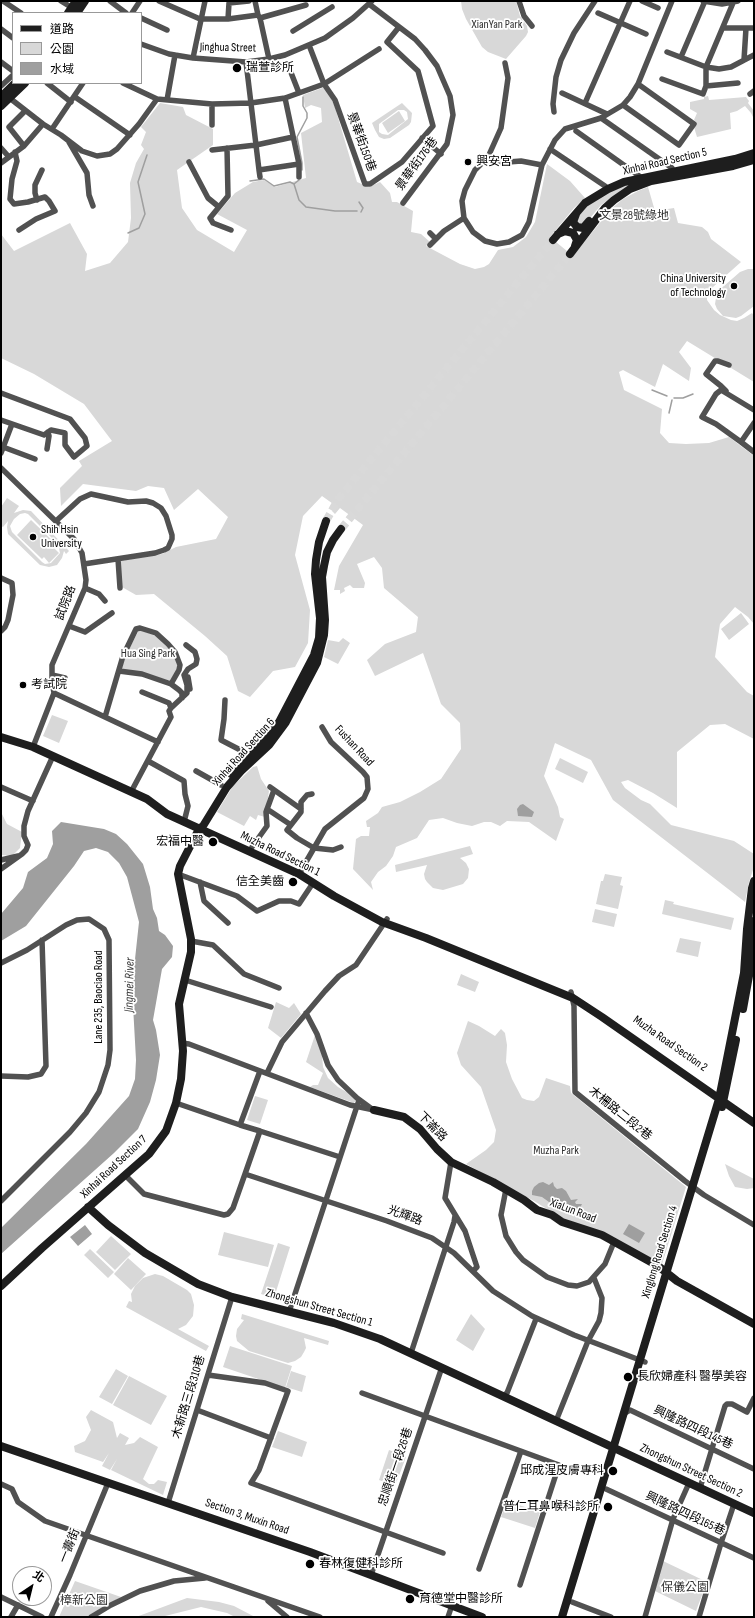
<!DOCTYPE html>
<html>
<head>
<meta charset="utf-8">
<style>
	body { margin:0 }
	#map { position:relative; width:755px; height:1618px; overflow:hidden; background:#fff; font-family:"Sofia Sans Condensed","Noto Sans TC",sans-serif }
	canvas { display:block }
	.frame { position:absolute; inset:0; border:2px solid #000; pointer-events:none }
	.legend { position:absolute; left:12px; top:12px; width:130px; height:72px; box-sizing:border-box; background:#fff; border:1px solid #999; margin:0; padding:5px 7px; list-style:none; font-size:12px; color:#000 }
	.legend li { display:flex; align-items:center; gap:8px; height:20px }
	.legend b { width:20px; border:1px solid #999 }
	.north { position:absolute; left:12px; top:1566px; width:40px; height:40px; box-sizing:border-box; background:#fff; border:1px solid #999; border-radius:50%; rotate:35deg; font-size:11px; font-weight:700; line-height:16px; text-align:center; color:#000 }
	.north::after { content:''; display:block; margin:auto; width:14px; height:18px; background:#000; clip-path:polygon(50% 0,100% 100%,50% 72%,0 100%) }
</style>
</head>
<body>
<div id="map">
<canvas width="755" height="1618"></canvas>
<div class="frame"></div>
<ul class="legend">
<li><b style="height:5px;background:#1e1e1e"></b>道路</li>
<li><b style="height:11px;background:#d8d8d8"></b>公園</li>
<li><b style="height:11px;background:#9f9f9f"></b>水域</li>
</ul>
<div class="north">北</div>
</div>
<script>
const c = document.querySelector('canvas').getContext('2d');
c.lineJoin = 'round';
function fill(path, color) {
  c.fillStyle = color;
  c.fill(path, 'evenodd');
}
function poly(rows) {
  const path = new Path2D();
  for (const r of rows) {
    path.moveTo(r[0], r[1]);
    for (let i = 2; i < r.length; i += 2) path.lineTo(r[i], r[i + 1]);
  }
  return path;
}
function strokePath(path, color, width, dash) {
  c.strokeStyle = color;
  c.lineWidth = width;
  c.lineCap = dash ? 'butt' : 'round';
  c.setLineDash(dash || []);
  c.stroke(path);
}
function label(font, color, halo, rows, align = 'center') {
  c.font = font + ' "Sofia Sans Condensed","Noto Sans TC",sans-serif';
  c.lineWidth = 3.5;
  c.setLineDash([]);
  c.textBaseline = 'middle';
  c.strokeStyle = halo;
  c.fillStyle = color;
  for (const [text, x, y, turn = 0] of rows) {
    c.save();
    c.translate(x, y);
    c.rotate((+turn || 0) * Math.PI / 180);
    c.textAlign = isNaN(turn) ? turn : align;
    if (halo) c.strokeText(text, 0, 0);
    c.fillText(text, 0, 0);
    c.restore();
  }
}
fill(poly([
	[461,1,516,1,520,16,527,26,528,32,526,36,506,59,488,52,482,47,466,19,462,9],
	[325,87,334,104,357,182,369,187,380,182,390,193,392,202,397,202,413,211,411,232,421,234,430,242,426,246,460,264,475,269,484,267,489,264,498,250,513,247,526,237,535,222,547,164,570,181,585,198,574,208,550,237,573,256,611,209,623,199,638,191,648,187,655,211,674,208,678,223,702,227,708,232,711,239,741,262,713,287,707,296,707,300,714,310,720,315,731,320,737,321,744,318,752,313,754,316,754,382,687,341,679,352,691,368,689,381,663,364,655,387,623,370,619,372,624,390,662,409,660,433,669,443,686,444,709,443,729,437,754,456,754,624,748,617,735,607,720,624,715,657,747,692,754,696,754,739,725,724,710,725,677,752,677,808,653,793,628,780,621,782,625,788,641,800,650,804,671,825,734,841,754,854,754,867,749,882,745,902,613,800,591,760,555,743,544,776,558,807,560,817,564,819,556,841,529,822,507,821,500,826,491,822,484,822,472,826,457,823,443,818,429,820,417,838,396,847,393,856,386,866,378,872,371,882,373,890,353,869,356,839,361,836,369,836,370,827,367,827,366,821,378,813,382,807,400,802,420,792,441,779,461,749,460,723,441,704,423,653,375,676,367,660,385,644,416,632,418,617,384,588,382,568,374,557,357,564,365,583,364,588,353,588,350,585,344,588,345,591,340,594,340,590,334,590,339,566,363,525,340,508,335,514,332,511,336,506,322,496,303,516,295,555,310,610,308,643,295,667,273,671,250,697,238,691,227,656,205,636,154,594,136,595,122,587,120,561,162,554,176,547,216,539,228,517,198,489,174,510,164,488,148,486,136,491,83,484,61,506,60,488,82,466,79,461,112,441,84,404,34,374,1,358,1,234,14,251,70,223,87,254,85,271,110,263,128,242,131,218,130,183,136,163,144,149,141,145,146,132,141,127,160,103,183,107,186,115,213,129,213,145,177,170,182,208,197,230,234,252,247,230,217,214,235,193,253,182,264,180,275,187,306,178,301,133,322,122,321,108,311,105,305,108,303,95],
	[708,96,709,100,746,97,749,101,748,103,754,111,754,119,751,113,745,106,737,111,730,113,731,129,697,137,694,127,696,122,694,120,697,113,690,109,690,102,704,99,704,97],
	[402,103,412,113,411,122,409,125,390,138,384,139,379,137,375,130,372,123],
	[398,110,404,110,407,112,408,119,388,135,382,134,379,132,379,124],
	[399,111,405,121,388,133,382,123],
	[633,183,601,205,585,224,577,224,576,217,589,204,605,193],
	[748,269,754,269,754,306,741,316,736,318,723,316,717,309,715,304,717,292,740,272],
	[7,498,19,506,14,513,23,510,31,511,69,551,66,554,64,551,62,558,57,565,49,567,40,565,8,534,7,527,8,521,3,527,1,526,1,507],
	[25,513,28,514,58,544,60,553,51,563,45,564,42,562,12,532,10,526,14,519,20,514],
	[31,520,56,544,51,549,54,548,59,553,49,563,44,557,42,559,17,535],
	[741,613,749,624,729,640,721,629],
	[139,630,155,635,174,654,178,668,170,681,123,670,122,668,125,656],
	[343,638,350,643,338,664,324,657,328,640,339,642],
	[52,715,68,721,59,743,43,736],
	[560,758,588,772,583,783,555,769],
	[257,766,261,779,269,791,265,817,258,815,256,820,250,816,244,826,217,812,233,786,253,767],
	[1,812,7,824,22,832,20,848,12,856,1,855],
	[470,846,473,854,460,858,466,863,469,869,468,878,463,884,443,890,433,888,427,882,425,879,424,874,427,865,396,872,395,865],
	[605,874,622,877,620,885,623,886,618,909,596,904,601,881,603,881],
	[665,900,674,902,673,904,734,918,731,930,662,914],
	[595,909,617,914,614,927,592,922],
	[680,938,701,942,698,957,676,952],
	[461,974,479,982,475,992,457,985],
	[276,1002,289,1008,294,1003,301,1014,281,1038,268,1028],
	[468,1021,479,1026,495,1036,501,1029,505,1033,507,1045,506,1062,512,1079,522,1098,527,1100,534,1101,539,1097,546,1078,570,1086,571,1093,686,1187,662,1264,606,1233,576,1227,534,1201,466,1164,486,1150,494,1142,496,1130,481,1087,461,1065,457,1053],
	[315,1035,322,1055,323,1067,328,1078,338,1087,355,1097,356,1100,354,1103,310,1087,313,1085,318,1085,323,1073,306,1062],
	[255,1096,268,1100,260,1124,247,1120],
	[725,1164,754,1179,754,1188,747,1189,735,1187,729,1176],
	[224,1232,274,1245,268,1267,218,1255],
	[111,1236,131,1254,115,1270,96,1252],
	[278,1243,290,1247,274,1298,261,1294],
	[90,1249,114,1272,108,1278,84,1255],
	[128,1258,146,1274,131,1290,114,1274],
	[155,1274,163,1276,187,1290,191,1294,194,1305,193,1316,186,1325,178,1329,209,1346,206,1351,126,1307,129,1301,132,1302,131,1294,135,1286,143,1278],
	[242,1314,329,1341,328,1345,304,1338,306,1348,304,1352,301,1357,295,1361,288,1363,249,1351,237,1341,236,1336,237,1329,244,1320,241,1319],
	[471,1314,485,1329,473,1351,456,1340],
	[230,1346,292,1366,285,1388,223,1367],
	[116,1369,128,1376,112,1404,99,1397],
	[291,1371,306,1376,302,1392,286,1387],
	[129,1376,167,1396,151,1425,113,1405],
	[91,1410,113,1422,117,1438,120,1433,129,1438,125,1445,134,1443,140,1437,158,1447,143,1479,149,1484,154,1484,158,1480,167,1482,163,1495,111,1470,117,1459,110,1470,102,1466,109,1453,103,1462,75,1452,74,1446,85,1441,91,1430,86,1417],
	[278,1431,307,1442,302,1457,272,1447],
	[389,1450,406,1457,395,1486,379,1480],
	[507,1501,540,1512,535,1528,501,1517],
	[663,1561,707,1582,696,1611,655,1591],
	[75,1581,121,1597,86,1617,59,1617],
	[187,1598,219,1602,234,1606,255,1617,235,1617,227,1613,201,1607,161,1617,136,1617]
]), '#d8d8d8');
fill(poly([
	[523,804,534,812,532,817,518,816,517,809,520,805],
	[61,822,104,829,116,834,127,844,143,864,150,887,153,909,157,918,159,931,165,935,173,946,172,957,162,969,153,1020,156,1030,160,1055,156,1080,150,1102,138,1129,114,1153,1,1254,1,1228,86,1144,129,1096,135,1079,136,1060,132,987,139,922,127,877,119,863,108,852,96,848,84,851,74,866,26,926,1,941,1,914,23,888,28,872,47,858,53,844,52,831],
	[543,1182,549,1185,553,1182,554,1186,557,1189,562,1188,566,1191,571,1200,578,1199,575,1202,576,1204,582,1204,580,1208,571,1211,560,1205,555,1201,549,1202,542,1197,532,1195,532,1191,534,1187,539,1183],
	[629,1224,645,1233,639,1243,623,1234],
	[85,1225,92,1234,78,1246,70,1237]
]), '#9f9f9f');
strokePath(poly([
	[302,170,302,163,297,137,307,118,307,113,303,106,303,97],
	[250,181,264,179,274,186,290,182,294,184,299,180],
	[294,184,299,200,306,207,335,211,357,211],
	[359,202,363,208,361,212],
	[128,233,139,228,145,214,138,182,147,155],
	[652,390,667,396],
	[674,398,683,398,693,394],
	[669,413,672,400]
]), '#9f9f9f', 1.5);
strokePath(poly([
	[326,521,339,498,553,240],
	[341,529,570,254]
]), '#d9d9d9', 8, [8, 4]);
strokePath(poly([
	[3,1,21,13],
	[61,1,74,9],
	[110,1,126,13],
	[159,1,200,19,228,19,258,15],
	[255,1,258,15,260,18,269,59],
	[519,1,524,16,532,26],
	[642,1,658,8],
	[703,1,722,4,738,1],
	[369,4,415,39,425,50,437,66,450,96,453,115,447,144,403,203],
	[132,13,140,1],
	[598,13,646,34],
	[141,18,167,30],
	[260,18,306,5],
	[228,19,229,3,249,1],
	[723,28,754,28],
	[1,29,13,38],
	[293,31,332,7],
	[141,44,169,54,193,58,246,62,269,59,285,55,325,38,353,18,372,1],
	[309,45,324,84,335,100,365,184,370,184,402,162,433,126,418,71,387,42,399,27],
	[667,52,706,67,719,69,731,67,754,55],
	[681,57,705,1],
	[193,58,205,1],
	[744,60,746,28],
	[1,62,13,71],
	[246,62,259,170,299,164],
	[505,63,508,78,501,128,488,157,475,170,465,190,462,201,464,218,473,232,485,241,497,244,509,242,522,235,529,222,542,165,555,140,565,129,601,118,623,105,630,97,638,84,672,1],
	[290,70,299,93],
	[662,79,703,94,706,86,706,67,733,3],
	[47,83,71,102],
	[123,83,157,99,212,104,251,103,285,98,324,84,379,49],
	[1,86,13,75],
	[706,86,738,83],
	[562,93,607,114],
	[750,94,754,91],
	[7,96,43,124,61,135,82,151,97,156,110,154,117,149,139,124,157,99],
	[75,97,130,135],
	[285,98,299,164,299,177],
	[167,100,175,55],
	[585,103,630,1],
	[623,105,679,145,694,124,638,84],
	[554,112,553,104,556,77,561,60,574,33,595,1],
	[601,118,672,168,673,172],
	[212,125,212,104],
	[52,129,83,83],
	[576,131,642,178],
	[422,138,441,154],
	[69,142,87,173,89,195,93,206],
	[24,146,9,127,25,111],
	[1,148,9,157],
	[227,148,228,196,210,218,213,223,231,230],
	[550,149,605,186,608,189],
	[212,150,256,145,293,137],
	[15,152,17,161,12,179,10,199,14,204,28,202,45,197,49,201,55,211,36,219,19,230],
	[488,157,496,163,521,161,542,165],
	[189,162,208,198,219,207],
	[1,163,24,146,43,124],
	[259,170,260,177],
	[37,200,35,193,35,185,42,170],
	[430,233,436,239],
	[430,245,444,231,464,218],
	[726,391,721,386,706,374,715,361,718,361,729,365],
	[1,393,70,419,85,438,87,446,74,457,65,445,65,433,51,430,44,435,1,420],
	[754,410,721,390,716,394,702,417,716,424,741,442,754,423],
	[741,442,754,452],
	[3,447,35,459],
	[47,449,49,436,48,432],
	[1,453,12,424],
	[1,468,74,539,82,553,86,580,85,588,52,665,52,681,54,693,33,747],
	[56,521,80,499,91,494,128,502,146,501,153,503,161,508,166,516,172,535,172,539,168,548,164,550,155,553,84,564],
	[118,559,120,588],
	[1,578,12,583,13,595,8,620,5,627,1,631],
	[85,588,99,594,105,601],
	[69,626,85,632,112,613],
	[119,671,142,674,171,684,179,690,182,693,182,698],
	[52,675,65,678],
	[188,677,190,689],
	[142,692,169,703,171,708],
	[54,693,158,742],
	[225,700,224,719,221,740,250,755],
	[105,717,123,656,136,629,140,628,156,633,168,644,175,652,180,665,179,670,171,684],
	[148,761,184,781,185,794,188,806,185,818],
	[196,771,221,785],
	[1,787,33,801],
	[270,787,301,809],
	[131,792,171,717,169,711,171,708,187,693,187,685,184,675,188,669,196,664,197,659,195,652,186,645],
	[312,794,307,795,301,802,301,812,287,830,297,838,314,848,333,850,341,847],
	[267,809,291,825],
	[252,847,267,826,266,812,274,790],
	[1,860,18,856],
	[1,869,22,854,26,850,28,845,24,836,24,826,28,811,53,756],
	[178,874,237,896,257,911,279,901,291,901,299,904,313,883],
	[299,874,325,829,364,798,368,789,367,777,363,772,331,742,322,727],
	[200,882,204,901,228,923],
	[191,941,213,945,244,974,279,988],
	[1,963,27,950,66,925,77,920,89,919,104,929,109,940,110,1050,108,1065,99,1092,86,1113,70,1132,1,1201],
	[185,980,271,1007],
	[571,992,574,1006,575,1092,685,1181,704,1195,754,1225],
	[306,1013,317,1034,328,1065,338,1080,357,1098,372,1109],
	[182,1043,189,1044,350,1105,374,1110],
	[260,1071,240,1125,260,1131,245,1174,387,1221,432,1238,454,1253,493,1291,532,1316,574,1335,645,1362],
	[267,1073,282,1042,325,991,339,976,356,965,387,919],
	[1,1076,28,1077,41,1074,46,1066,42,940],
	[176,1103,240,1125],
	[260,1131,340,1157],
	[451,1162,445,1198,465,1231,477,1267,473,1271],
	[125,1175,144,1194,224,1215,228,1214,233,1208,245,1174],
	[506,1189,501,1215,506,1236,516,1252,523,1260,547,1277,568,1285,577,1286,589,1282,605,1264,614,1242],
	[289,1312,359,1100],
	[411,1353,454,1222,455,1216],
	[208,1375,265,1383,288,1391,259,1470,251,1483,443,1553],
	[362,1393,559,1465,520,1585],
	[503,1396,507,1393,536,1319],
	[197,1410,271,1438],
	[623,1414,630,1410,754,1469],
	[556,1421,588,1341,599,1321,601,1313,602,1298,594,1278],
	[1,1484,12,1489,18,1502,45,1521,320,1617],
	[700,1488,725,1406,727,1404,732,1404,747,1412,754,1398],
	[606,1489,754,1558],
	[168,1503,232,1297],
	[479,1569,521,1451],
	[371,1575,442,1367],
	[1,1597,42,1617],
	[268,1601,287,1617],
	[572,1602,611,1617],
	[11,1617,18,1605],
	[51,1617,70,1575,108,1483],
	[91,1617,111,1605,140,1591,174,1581,205,1578],
	[448,1617,452,1605],
	[645,1617,673,1519,689,1483],
	[699,1617,721,1543,734,1504]
]), '#515151', 5.5);
strokePath(poly([
	[68,13,76,1],
	[77,13,85,1],
	[1,97,15,83],
	[1,106,25,83],
	[576,214,573,222,577,227,583,228,589,221],
	[558,234,565,231,573,233,577,240,575,246],
	[553,240,585,203,608,189,624,182,735,159,754,153],
	[570,254,605,208,614,200,630,189,651,181,733,166,754,160],
	[1,737,33,747,147,799,167,814,299,874,334,896,382,922,426,938,573,998,602,1017,754,1123],
	[231,774,261,745,279,722,314,655,319,638,320,618,315,574,316,560,319,542,326,521],
	[743,1009,753,954,754,921],
	[722,1107,736,1040],
	[374,1110,404,1117,420,1129,437,1149,451,1162,493,1182,524,1200,537,1210,552,1215,562,1222,602,1235,658,1266,677,1281,754,1324],
	[88,1207,108,1225,145,1253,198,1284,232,1297,334,1323,380,1339,754,1513],
	[1,1286,42,1248,149,1154,166,1131,176,1103,181,1079,183,1051,179,1004,191,952,191,939,178,874,180,866,199,829,203,826,227,787,241,771,269,745,286,722,317,663,324,635,325,620,322,577,324,566,327,552,333,540,341,529],
	[1,1446,310,1552,482,1617],
	[562,1617,719,1099,744,973,747,929,752,888,754,881]
]), '#1e1e1e', 8);
for (const [x, y, r, color] of [
	[237,68,5,"#000"],
	[468,162,4,"#000"],
	[734,286,4,"#000"],
	[33,537,4,"#000"],
	[23,685,4,"#000"],
	[213,842,5,"#000"],
	[293,882,5,"#000"],
	[628,1377,5,"#000"],
	[613,1471,5,"#000"],
	[608,1507,5,"#000"],
	[310,1564,5,"#000"],
	[410,1599,5,"#000"]
]) {
  const dot = new Path2D();
  dot.arc(x, y, r, 0, 2 * Math.PI);
  c.fillStyle = color;
  c.fill(dot);
  strokePath(dot, '#fff', 1.5);
}
label('12px', '#2f2f2f', '#fff', [
	["XianYan Park",497,25],
	["文景28號綠地",634,216],
	["Hua Sing Park",148,654],
	["Muzha Park",556,1151],
	["保儀公園",685,1588],
	["樟新公園",84,1601]
]);
label('12px', '#000', '#fff', [
	["Jinghua Street",228,48,1],
	["景華街150巷",361,142,70],
	["Xinhai Road Section 5",665,162,-13],
	["景華街176巷",417,164,-54],
	["試院路",66,603,-69],
	["Fushan Road",354,746,47],
	["Xinhai Road Section 6",244,752,-48],
	["Muzha Road Section 1",280,854,26],
	["Lane 235, Baociao Road",99,997,-90],
	["Muzha Road Section 2",670,1044,35],
	["木柵路二段2巷",620,1114,39],
	["下崙路",432,1127,45],
	["Xinhai Road Section 7",114,1167,-43],
	["XiaLun Road",573,1211,21],
	["光輝路",405,1216,20],
	["Xinglong Road Section 4",660,1252,-73],
	["Zhongshun Street Section 1",319,1308,16],
	["木新路三段310巷",189,1397,-73],
	["興隆路四段145巷",693,1428,25],
	["忠順街一段26巷",396,1467,-71],
	["Zhongshun Street Section 2",691,1471,25],
	["興隆路四段165巷",685,1514,25],
	["Section 3, Muxin Road",247,1517,19],
	["一壽街",70,1546,-68]
]);
label('12px', '#000', '#fff', [
	["瑞萱診所",246,68],
	["興安宮",476,162],
	["China University",726,279,"right"],
	["of Technology",726,293,"right"],
	["Shih Hsin",41,530],
	["University",41,544],
	["考試院",31,685],
	["宏福中醫",204,842,"right"],
	["信全美齒",284,882,"right"],
	["長欣婦產科 醫學美容",637,1377],
	["邱成湦皮膚專科",604,1471,"right"],
	["普仁耳鼻喉科診所",599,1507,"right"],
	["春林復健科診所",319,1564],
	["育德堂中醫診所",419,1599]
], 'left');
label('italic 13px', '#404040', '#fff', [
	["Jingmei River",130,985,-89]
]);
</script>
</body>
</html>
